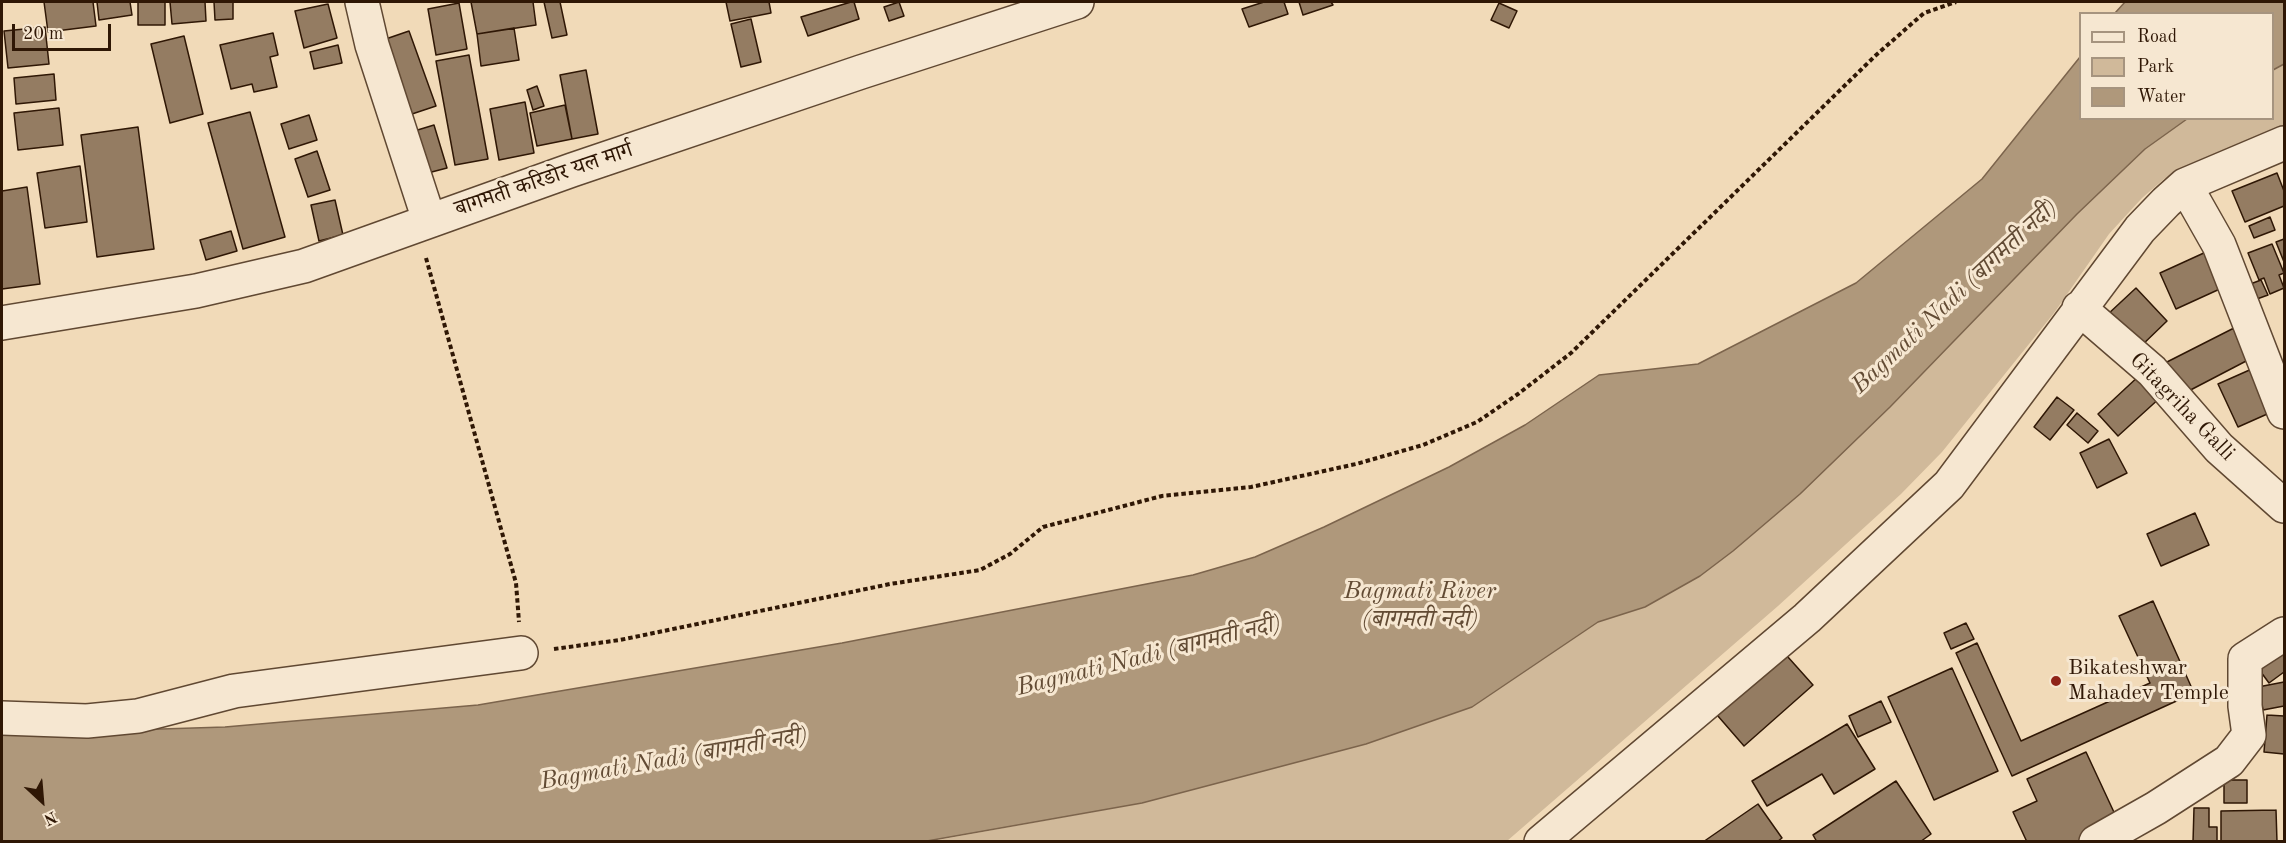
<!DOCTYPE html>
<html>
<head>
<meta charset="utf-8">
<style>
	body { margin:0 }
	#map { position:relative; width:2286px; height:843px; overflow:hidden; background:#f1dab8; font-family:"Old Standard TT",serif }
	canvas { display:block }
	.frame { position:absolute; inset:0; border:3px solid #2f1705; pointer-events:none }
	.legend { position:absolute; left:2079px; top:12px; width:195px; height:108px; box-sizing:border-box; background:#f6e7d1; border:2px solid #a6947f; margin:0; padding:8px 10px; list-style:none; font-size:18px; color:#2f1705 }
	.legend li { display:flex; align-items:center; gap:12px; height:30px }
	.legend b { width:30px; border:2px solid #a6947f }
	.north { position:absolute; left:12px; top:771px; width:60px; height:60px; -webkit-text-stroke:4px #f6e7d1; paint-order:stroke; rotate:154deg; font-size:16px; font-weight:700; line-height:24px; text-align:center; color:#2f1705 }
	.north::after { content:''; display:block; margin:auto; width:21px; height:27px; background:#2f1705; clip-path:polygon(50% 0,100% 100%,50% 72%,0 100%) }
	.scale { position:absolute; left:12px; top:24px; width:99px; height:27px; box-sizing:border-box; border:3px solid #2f1705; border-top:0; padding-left:8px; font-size:18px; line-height:21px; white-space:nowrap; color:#2f1705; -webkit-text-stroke:4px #f6e7d1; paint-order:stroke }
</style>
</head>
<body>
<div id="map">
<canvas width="2286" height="843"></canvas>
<div class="frame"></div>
<ul class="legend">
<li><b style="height:8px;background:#f6e7d1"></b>Road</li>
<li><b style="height:16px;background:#d0b99a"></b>Park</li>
<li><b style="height:16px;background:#af987b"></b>Water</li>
</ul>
<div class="north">N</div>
<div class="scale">20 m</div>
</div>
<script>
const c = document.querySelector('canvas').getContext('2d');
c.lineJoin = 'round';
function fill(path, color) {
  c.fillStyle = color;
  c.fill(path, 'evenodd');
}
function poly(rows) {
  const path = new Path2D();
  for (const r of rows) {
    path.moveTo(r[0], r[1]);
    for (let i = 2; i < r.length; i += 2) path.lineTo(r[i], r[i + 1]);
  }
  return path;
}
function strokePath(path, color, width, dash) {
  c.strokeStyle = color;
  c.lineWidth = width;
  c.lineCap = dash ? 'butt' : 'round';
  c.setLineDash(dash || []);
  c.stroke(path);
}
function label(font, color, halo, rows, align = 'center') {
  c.font = font + ' "Old Standard TT","Noto Serif Devanagari",serif';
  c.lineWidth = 6;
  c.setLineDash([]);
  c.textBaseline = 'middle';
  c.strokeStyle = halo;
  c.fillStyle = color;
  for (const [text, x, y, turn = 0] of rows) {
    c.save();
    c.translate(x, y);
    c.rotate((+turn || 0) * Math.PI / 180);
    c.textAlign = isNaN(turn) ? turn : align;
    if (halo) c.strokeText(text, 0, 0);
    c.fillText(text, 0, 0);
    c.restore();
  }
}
fill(poly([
	[2284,64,2284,126,2183,169,2164,179,2142,198,2109,234,2054,313,1942,452,1901,494,1778,606,1507,841,927,842,1142,803,1366,744,1472,707,1598,622,1645,607,1890,407,2077,214,2145,149,2187,119,2272,118,2273,70]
]), '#d0b99a');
const water = poly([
	[2125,2,2284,2,2284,64,2273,70,2272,14,2115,13,2125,2],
	[2080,57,2080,118,2187,119,2145,149,2077,214,1890,407,1800,494,1733,551,1700,576,1645,607,1598,622,1472,707,1366,744,1142,803,927,841,2,842,2,734,225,727,478,705,842,643,1193,575,1255,557,1324,527,1449,467,1525,425,1599,375,1698,364,1856,283,1982,179,2080,57]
]);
fill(water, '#af987b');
strokePath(water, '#7c644c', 1.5);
const building = poly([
	[44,2,93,2,96,26,48,32,44,2],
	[97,2,130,2,132,15,99,20,97,2],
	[138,2,165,2,165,25,138,25,138,2],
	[170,2,205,2,206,21,172,24,170,2],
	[214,2,233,2,233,19,215,20,214,2],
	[471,2,533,2,536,25,477,34,471,2],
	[544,2,560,2,567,35,552,38,544,2],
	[726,2,769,2,771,13,730,21,726,2],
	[851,2,854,2,859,19,808,36,801,17,851,2],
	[899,2,904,16,889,21,884,7,899,2],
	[1264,2,1284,2,1288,14,1249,27,1242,9,1264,2],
	[1299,2,1331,2,1333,5,1303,15,1299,2],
	[459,3,467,49,436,55,428,9,459,3],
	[1499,3,1517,11,1509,28,1491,20,1499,3],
	[328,4,337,38,304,48,295,11,328,4],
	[751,19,761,62,741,67,731,24,751,19],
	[45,27,49,64,8,68,4,31,45,27],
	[514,28,519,60,481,66,477,34,514,28],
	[409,31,436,106,406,116,380,41,409,31],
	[273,33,278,55,270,57,277,87,254,92,252,84,231,89,220,45,273,33],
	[184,36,203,114,170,123,151,44,184,36],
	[338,45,342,63,314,69,310,52,338,45],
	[469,55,488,159,455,165,436,61,469,55],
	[586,70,598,134,572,139,560,75,586,70],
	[54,74,56,100,16,104,14,78,54,74],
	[537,86,544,106,533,110,527,90,537,86],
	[525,102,534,153,499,160,490,109,525,102],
	[565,105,572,139,537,146,530,113,565,105],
	[59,108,63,145,18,150,14,113,59,108],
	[250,112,285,237,243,249,208,123,250,112],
	[309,115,317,140,289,149,281,124,309,115],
	[434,125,447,168,424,174,411,132,434,125],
	[138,127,154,249,97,257,81,135,138,127],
	[317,151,330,190,308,197,295,159,317,151],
	[80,166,87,222,45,228,37,173,80,166],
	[2277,173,2284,191,2284,206,2245,222,2232,191,2277,173],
	[27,187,40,284,2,289,2,191,27,187],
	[335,200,343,235,319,241,311,205,335,200],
	[2270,217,2275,230,2254,238,2249,226,2270,217],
	[231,231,237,251,206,260,200,240,231,231],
	[2284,239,2284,262,2276,242,2284,239],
	[2272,244,2284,273,2279,275,2284,288,2270,294,2264,278,2259,280,2248,253,2272,244],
	[2206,252,2222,288,2176,309,2160,273,2206,252],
	[2261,280,2268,295,2243,304,2237,289,2261,280],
	[2136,288,2167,321,2138,349,2107,315,2136,288],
	[2234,328,2250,359,2179,396,2163,364,2234,328],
	[2254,368,2274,411,2238,427,2218,384,2254,368],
	[2141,374,2162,396,2118,436,2098,414,2141,374],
	[2057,397,2074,410,2050,440,2034,427,2057,397],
	[2077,413,2098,431,2088,443,2067,425,2077,413],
	[2109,439,2127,473,2097,488,2080,453,2109,439],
	[2195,513,2209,545,2161,566,2147,534,2195,513],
	[2153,601,2194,693,2012,776,1956,653,1977,643,2021,741,2150,683,2119,616,2153,601],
	[1966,623,1974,639,1951,649,1944,633,1966,623],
	[2284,643,2284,672,2269,683,2255,664,2284,643],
	[1779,647,1813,685,1744,746,1711,708,1779,647],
	[1952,668,1998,771,1934,800,1888,697,1952,668],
	[2284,682,2284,706,2263,710,2258,687,2284,682],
	[1881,701,1891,722,1858,737,1849,716,1881,701],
	[2267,715,2284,716,2284,754,2264,752,2267,715],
	[1847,724,1875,769,1834,794,1822,774,1767,806,1752,781,1847,724],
	[2086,752,2119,823,2079,842,2027,842,2013,812,2037,801,2027,779,2086,752],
	[2224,780,2247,780,2247,803,2224,803,2224,780],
	[1896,781,1931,834,1920,842,1817,842,1813,835,1896,781],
	[1758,804,1782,838,1777,842,1703,842,1758,804],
	[2194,808,2209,808,2209,827,2217,827,2217,842,2193,842,2194,808],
	[2276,810,2277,842,2221,841,2221,811,2276,810]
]);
fill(building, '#947c62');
strokePath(building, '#2f1705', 1.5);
const minor = poly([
	[362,2,372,45,429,220],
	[2185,185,2219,245,2284,412],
	[2079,308,2152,371,2219,448,2284,506],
	[2,323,196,291,304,266,572,170,861,72,1077,2],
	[2,718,87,721,138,716,234,691,521,653],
	[1541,842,1807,618,1949,485,2140,229,2166,202,2185,185,2284,143],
	[2096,842,2156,808,2229,761,2249,735,2245,706,2245,659,2284,634]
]);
strokePath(minor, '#604832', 36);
strokePath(poly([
	[426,258,516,583,519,622],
	[554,649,620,640,890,584,980,570,1010,554,1043,527,1162,496,1251,487,1356,464,1423,445,1477,422,1518,394,1571,353,1875,56,1924,13,1956,2]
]), '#2f1705', 4, [4.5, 3]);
strokePath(minor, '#f6e7d1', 33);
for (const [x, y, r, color] of [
	[2056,681,6,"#8f2418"]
]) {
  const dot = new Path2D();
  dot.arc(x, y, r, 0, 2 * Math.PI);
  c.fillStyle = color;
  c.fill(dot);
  strokePath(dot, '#f6e7d1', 2);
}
label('22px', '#2f1705', '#f6e7d1', [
	["बागमती करिडोर यल मार्ग",544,180,-19],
	["Gitagriha Galli",2182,407,46]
]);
label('22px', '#2f1705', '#f6e7d1', [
	["Bikateshwar",2068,668],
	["Mahadev Temple",2068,693]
], 'left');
label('italic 24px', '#624b34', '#f6e7d1', [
	["Bagmati Nadi (बागमती नदी)",1955,297,-43],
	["Bagmati River",1420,592],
	["(बागमती नदी)",1420,620],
	["Bagmati Nadi (बागमती नदी)",1149,656,-14],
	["Bagmati Nadi (बागमती नदी)",674,759,-10]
]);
</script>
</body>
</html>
